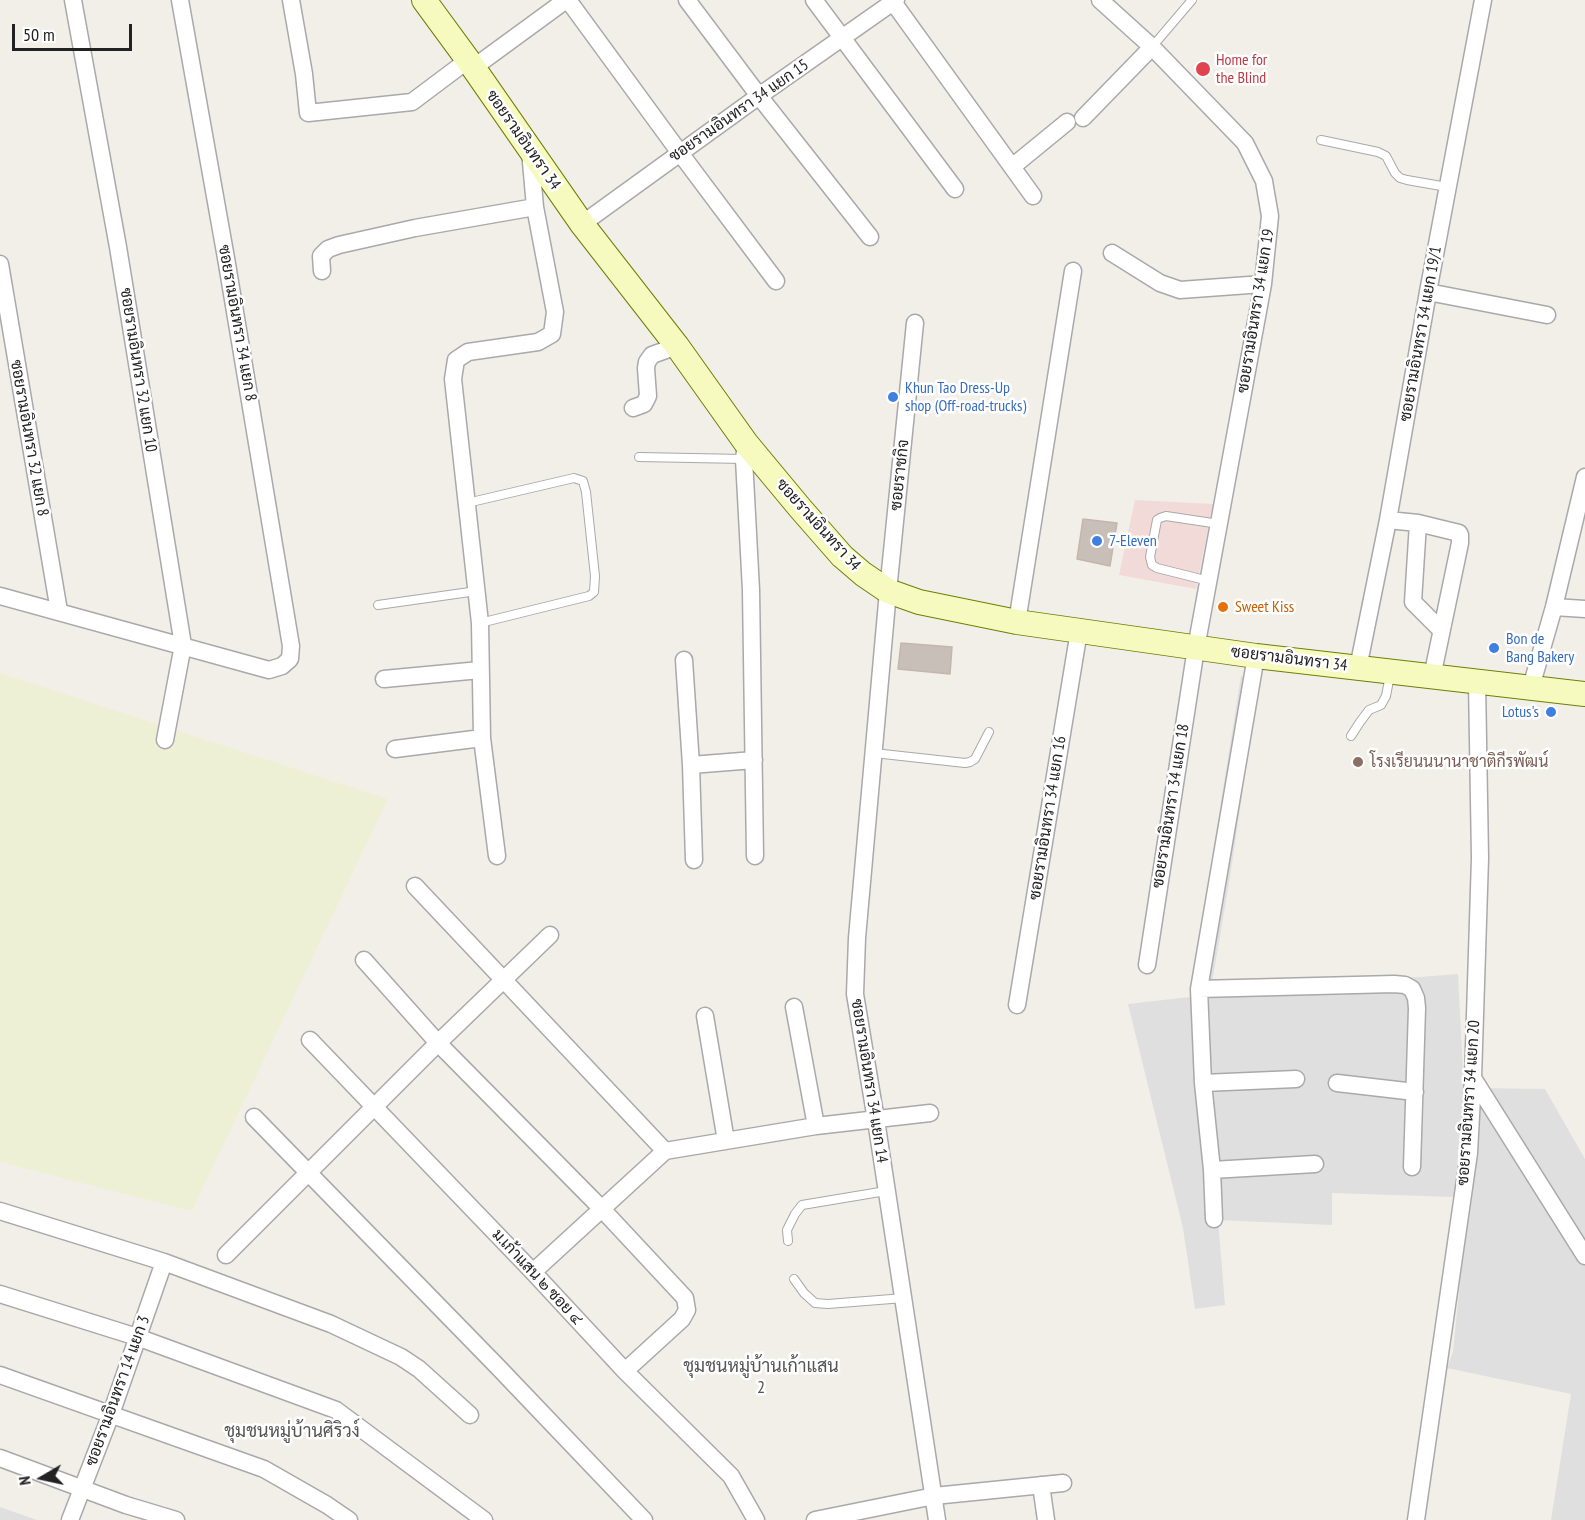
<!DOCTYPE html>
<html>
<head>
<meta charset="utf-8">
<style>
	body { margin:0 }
	#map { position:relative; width:1585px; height:1520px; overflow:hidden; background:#f2efe9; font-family:"PT Sans Narrow",sans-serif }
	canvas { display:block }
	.north { position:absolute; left:12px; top:1448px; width:60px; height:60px; -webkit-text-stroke:4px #fff; paint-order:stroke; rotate:261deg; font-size:16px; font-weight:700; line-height:24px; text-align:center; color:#222 }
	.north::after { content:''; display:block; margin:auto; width:21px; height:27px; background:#222; clip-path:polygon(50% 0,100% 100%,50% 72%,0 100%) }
	.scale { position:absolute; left:12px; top:24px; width:120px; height:27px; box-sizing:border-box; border:3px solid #222; border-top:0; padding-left:8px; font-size:18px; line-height:21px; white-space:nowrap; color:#222; -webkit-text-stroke:4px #fff; paint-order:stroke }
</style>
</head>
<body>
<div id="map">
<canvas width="1585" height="1520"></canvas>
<div class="north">N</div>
<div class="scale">50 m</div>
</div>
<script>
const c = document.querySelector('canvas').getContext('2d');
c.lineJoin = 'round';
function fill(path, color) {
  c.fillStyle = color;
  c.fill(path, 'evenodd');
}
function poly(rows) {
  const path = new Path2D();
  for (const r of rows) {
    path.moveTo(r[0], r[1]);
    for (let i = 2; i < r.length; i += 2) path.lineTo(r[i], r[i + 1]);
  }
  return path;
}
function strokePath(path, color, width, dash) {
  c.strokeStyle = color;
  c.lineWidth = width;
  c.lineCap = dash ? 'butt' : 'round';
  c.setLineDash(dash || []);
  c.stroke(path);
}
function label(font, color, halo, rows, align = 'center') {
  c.font = font + ' "PT Sans Narrow",Sarabun,sans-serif';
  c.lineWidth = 5;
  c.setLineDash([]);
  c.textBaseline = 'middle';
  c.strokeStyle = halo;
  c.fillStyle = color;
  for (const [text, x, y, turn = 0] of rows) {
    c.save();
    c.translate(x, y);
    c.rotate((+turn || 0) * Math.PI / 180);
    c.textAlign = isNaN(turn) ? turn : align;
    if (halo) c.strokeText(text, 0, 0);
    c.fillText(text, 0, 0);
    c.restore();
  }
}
fill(poly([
	[1241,676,1259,680,1230,877,1211,989,1290,987,1458,974,1464,1093,1454,1197,1332,1193,1332,1225,1218,1220,1225,1305,1195,1309,1183,1228,1128,1004,1190,997],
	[1479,1088,1545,1089,1585,1159,1585,1520,1551,1520,1571,1394,1447,1368,1453,1352],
	[0,1507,37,1520,0,1520]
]), '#e0dfdf');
fill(poly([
	[1135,500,1213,504,1196,589,1119,575]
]), '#f2dad9');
fill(poly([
	[0,673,388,799,192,1211,0,1162]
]), '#eef0d5');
const building = poly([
	[1083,519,1117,523,1110,566,1077,559,1083,519],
	[901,643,952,647,950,674,898,669,901,643]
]);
fill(building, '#c7bfb8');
strokePath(building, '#c4b6ab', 1.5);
const lane = poly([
	[1152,47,1192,0],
	[1321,140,1378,152,1386,156,1395,173,1400,178,1407,180,1447,187],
	[639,457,744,459],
	[467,503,574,478,583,481,586,492,595,576,594,592,589,596,480,623],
	[1209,581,1157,568,1152,565,1150,557,1157,520,1160,518,1166,516,1219,524],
	[378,605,477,591],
	[1351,736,1360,722,1369,710,1381,705,1386,696,1390,675],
	[874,753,965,763,970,762,975,759,989,732],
	[788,1241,787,1230,795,1214,802,1205,886,1191],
	[794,1279,804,1293,815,1303,828,1304,904,1298]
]);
const street = poly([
	[73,0,118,247,183,645,165,740],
	[291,0,304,74,308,113,412,102,468,60],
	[568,0,680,153,776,281],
	[687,0,759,96,870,237],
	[814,0,955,189],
	[1100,0,1152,47,1245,143,1264,181,1270,216,1263,284,1196,648,1147,965],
	[893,2,1033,196],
	[473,68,566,0],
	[1083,118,1152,47],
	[1012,167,1067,122],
	[582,224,759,96,896,0],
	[1112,253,1160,283,1180,290,1263,284],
	[0,264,59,611],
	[322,271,321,256,328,249,339,245,415,228,535,207],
	[1428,292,1547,315],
	[915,323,888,591,857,938,855,994,876,1120,937,1520],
	[633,408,644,404,648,396,646,368,647,362,652,355,677,346],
	[746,443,744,459,751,590,755,856],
	[1388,520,1418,523,1459,533,1460,535,1460,543,1432,677],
	[1418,523,1413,602,1441,630],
	[0,596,269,670,282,666,290,659,291,646,226,258,180,0],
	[1554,607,1585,609],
	[1017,622,1073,271],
	[684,660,691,765,694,860],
	[1358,668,1388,520,1428,292,1483,0],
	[384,679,480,670],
	[1531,687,1554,607,1585,477],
	[395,749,482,738],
	[691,765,754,760],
	[497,856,482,738,480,623,453,379,456,360,468,352,538,342,552,334,555,312,535,207,530,151],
	[415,886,665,1151],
	[364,960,438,1043,601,1208,685,1298,687,1310,682,1319,625,1371],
	[1199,989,1394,984,1405,985,1412,989,1416,998,1417,1008,1412,1167],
	[1017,1005,1079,631],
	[794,1007,816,1126],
	[705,1016,726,1141],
	[310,1040,533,1272,625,1371,731,1476,756,1520],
	[1473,1078,1585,1256],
	[1203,1083,1296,1079],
	[1337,1083,1415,1092],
	[254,1117,497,1366,644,1520],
	[1212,1170,1315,1164],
	[0,1211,164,1262,331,1324,401,1357,419,1369,470,1415],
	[1214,1219,1212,1170,1203,1083,1199,989,1256,656],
	[226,1255,438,1043,550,935],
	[533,1272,665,1151,816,1126,930,1113],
	[0,1294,137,1337,336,1410,484,1520],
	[0,1375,264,1469,327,1505,349,1520],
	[0,1458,126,1505,176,1520],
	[1041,1485,1046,1520],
	[70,1520,111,1414,164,1262],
	[815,1520,934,1496,1063,1483],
	[1416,1520,1469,1153,1473,1078,1480,858,1477,682]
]);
const secondary = poly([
	[424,0,468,60,582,224,677,346,746,443,800,508,842,556,863,574,888,591,919,602,1017,622,1256,656,1585,694]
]);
strokePath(lane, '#a9a9a9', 10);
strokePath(street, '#a9a9a9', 19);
strokePath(secondary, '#707d05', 26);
strokePath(lane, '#fff', 8);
strokePath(street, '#fff', 16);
strokePath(secondary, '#f7fabf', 24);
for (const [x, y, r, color] of [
	[1203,69,8,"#e0444e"],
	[893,397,6,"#3f7fe0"],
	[1097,541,6,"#3f7fe0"],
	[1223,607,6,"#e8710a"],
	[1494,648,6,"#3f7fe0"],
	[1551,712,6,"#3f7fe0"],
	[1358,762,6,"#8d6e63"]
]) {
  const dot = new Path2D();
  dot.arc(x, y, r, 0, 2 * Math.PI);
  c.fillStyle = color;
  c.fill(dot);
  strokePath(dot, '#fff', 2);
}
label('16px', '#be3a42', '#fff', [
	["Home for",1216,60],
	["the Blind",1216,78]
], 'left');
label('16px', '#222', '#fff', [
	["ซอยรามอินทรา 34 แยก 15",739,111,-35],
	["ซอยรามอินทรา 34",523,140,55],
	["ซอยรามอินทรา 34 แยก 19",1256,311,-81],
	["ซอยรามอินทรา 34 แยก 8",237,323,80],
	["ซอยรามอินทรา 34 แยก 19/1",1421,334,-80],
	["ซอยรามอินทรา 32 แยก 10",138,370,81],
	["ซอยรามอินทรา 32 แยก 8",29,438,80],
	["ซอยราชกิจ",900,475,-84],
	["ซอยรามอินทรา 34",818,525,48],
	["ซอยรามอินทรา 34",1289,659,7],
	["ซอยรามอินทรา 34 แยก 18",1171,806,-81],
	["ซอยรามอินทรา 34 แยก 16",1048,818,-81],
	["ซอยรามอินทรา 34 แยก 14",869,1081,81],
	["ซอยรามอินทรา 34 แยก 20",1469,1103,-86],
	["ม.เก้าแสน ๒ ซอย ๔",537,1277,47],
	["ซอยรามอินทรา 14 แยก 3",118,1391,-70]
]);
label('16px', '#366cbe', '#fff', [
	["Khun Tao Dress-Up",905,388],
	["shop (Off-road-trucks)",905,406],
	["7-Eleven",1109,541],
	["Bon de",1506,639],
	["Bang Bakery",1506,657],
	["Lotus's",1539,712,"right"]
], 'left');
label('16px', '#c56008', '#fff', [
	["Sweet Kiss",1235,607]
], 'left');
label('16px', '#785e54', '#fff', [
	["โรงเรียนนนานาชาติกีรพัฒน์",1370,762]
], 'left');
label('18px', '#555', '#fff', [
	["ชุมชนหมู่บ้านเก้าแสน",761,1367],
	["2",761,1388],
	["ชุมชนหมู่บ้านศิริวง์",292,1432]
]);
</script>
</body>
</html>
